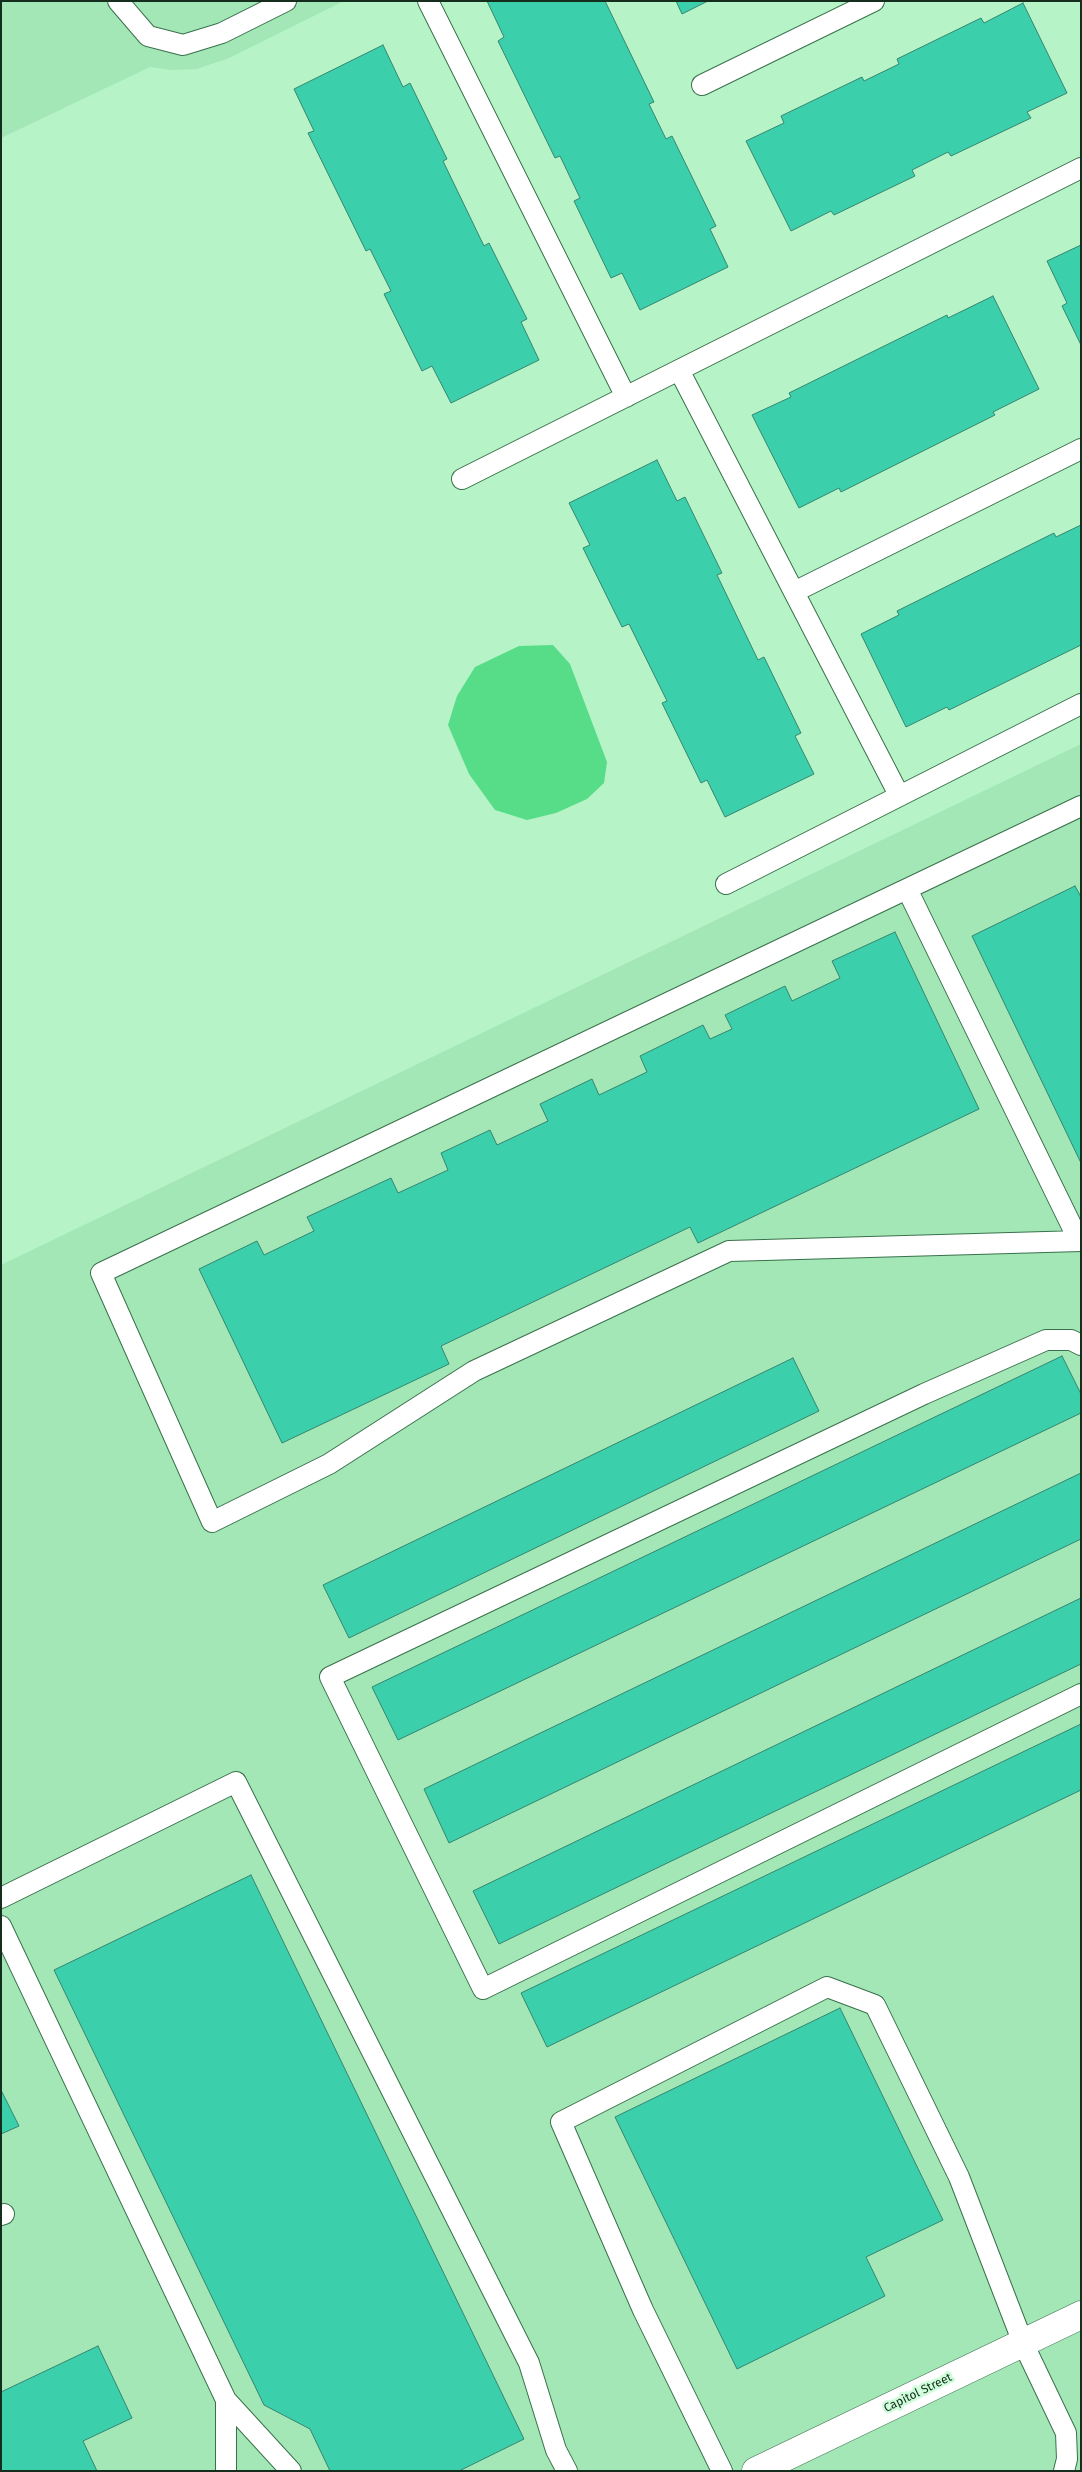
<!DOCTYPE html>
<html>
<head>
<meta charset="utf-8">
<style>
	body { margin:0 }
	#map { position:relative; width:1082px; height:2472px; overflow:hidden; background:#b6f3c6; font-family:"Fira Sans",sans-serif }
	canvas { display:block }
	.frame { position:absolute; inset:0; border:2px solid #152d1d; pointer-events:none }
</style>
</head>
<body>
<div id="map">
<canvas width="1082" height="2472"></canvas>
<div class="frame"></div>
</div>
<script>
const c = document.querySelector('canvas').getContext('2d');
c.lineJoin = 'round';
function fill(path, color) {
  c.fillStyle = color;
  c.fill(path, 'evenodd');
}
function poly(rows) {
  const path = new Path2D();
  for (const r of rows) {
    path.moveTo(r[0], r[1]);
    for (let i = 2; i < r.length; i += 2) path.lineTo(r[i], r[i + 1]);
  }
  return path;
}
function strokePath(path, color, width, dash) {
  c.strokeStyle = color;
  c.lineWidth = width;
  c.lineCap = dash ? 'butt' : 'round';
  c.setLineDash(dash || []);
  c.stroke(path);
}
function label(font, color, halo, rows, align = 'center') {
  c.font = font + ' "Fira Sans",sans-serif';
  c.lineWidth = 5;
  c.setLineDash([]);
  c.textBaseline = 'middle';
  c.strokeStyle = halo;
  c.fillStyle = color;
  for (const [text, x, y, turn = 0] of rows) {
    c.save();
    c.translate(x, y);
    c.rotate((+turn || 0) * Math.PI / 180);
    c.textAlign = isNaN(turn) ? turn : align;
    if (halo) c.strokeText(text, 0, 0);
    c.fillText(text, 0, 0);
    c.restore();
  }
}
fill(poly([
	[1,1,344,1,229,58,197,69,172,70,150,67,1,138],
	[1081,744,1081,2471,1,2471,1,1265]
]), '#a4e7b7');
fill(poly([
	[553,645,570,664,607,762,604,783,587,799,556,813,527,820,495,810,469,774,448,725,457,696,475,667,519,646]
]), '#57dc88');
const building = poly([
	[487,1,605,1,654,102,649,104,666,139,672,136,716,226,710,229,728,267,640,310,622,273,611,278,574,201,580,198,560,156,555,158,498,41,504,37,487,1],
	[676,1,708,1,682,14,676,1],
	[1023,3,1067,93,1027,112,1031,118,951,156,948,152,912,170,915,176,834,215,831,211,791,231,746,141,784,123,781,116,862,77,864,81,899,64,897,59,981,18,984,23,1023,3],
	[383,45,403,87,410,83,447,159,443,161,484,246,489,243,527,319,521,322,539,360,451,403,432,366,422,371,384,294,391,291,370,249,366,251,308,133,314,131,294,89,383,45],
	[1081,245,1081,345,1062,306,1067,303,1047,261,1081,245],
	[993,296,1039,389,993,412,995,415,841,492,839,488,799,508,752,415,791,397,789,393,947,315,948,318,993,296],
	[657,460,677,501,685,497,722,573,717,575,758,660,764,657,801,733,795,736,814,774,725,817,707,780,701,783,662,703,667,701,629,624,622,627,583,548,590,545,569,503,657,460],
	[1081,525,1081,645,949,710,947,707,906,727,861,634,899,615,897,611,1054,533,1056,537,1081,525],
	[1075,886,1081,897,1081,1163,972,936,1075,886],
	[895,932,979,1109,698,1243,690,1227,441,1346,449,1364,282,1443,199,1269,257,1241,264,1255,314,1231,307,1217,391,1178,398,1193,448,1170,441,1153,490,1130,497,1145,548,1121,540,1104,592,1079,599,1095,647,1072,640,1056,703,1025,710,1039,732,1029,725,1015,785,986,792,1001,840,978,832,961,895,932],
	[1062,1356,1081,1394,1081,1413,398,1740,372,1687,1062,1356],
	[793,1358,819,1411,349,1638,323,1585,793,1358],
	[1081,1473,1081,1539,449,1843,424,1789,1081,1473],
	[1081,1598,1081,1664,499,1944,473,1891,1081,1598],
	[1081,1724,1081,1790,547,2047,521,1993,1081,1724],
	[251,1875,524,2439,459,2471,330,2471,310,2429,264,2405,54,1970,251,1875],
	[840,2008,943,2220,866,2257,885,2296,737,2369,615,2117,840,2008],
	[1,2090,19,2126,1,2134,1,2090],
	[98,2346,132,2418,83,2441,97,2471,1,2471,1,2392,98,2346]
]);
fill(building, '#3bcfab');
strokePath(building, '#358670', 1);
const service = poly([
	[118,1,148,36,183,45,222,33,286,1],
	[428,1,626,397],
	[702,85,874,1],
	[679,370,899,795],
	[462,479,1081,168],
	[794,592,1081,449],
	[1081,806,101,1273,212,1522,329,1464,474,1371,729,1251,1081,1241],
	[726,884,1081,704],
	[907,889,1079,1241],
	[1081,1345,1071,1340,1046,1340,924,1394,330,1677,483,1989,1081,1694],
	[1,1898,236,1782,529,2363,556,2450,567,2471],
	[1,1926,226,2400,291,2471],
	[1,2215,4,2214],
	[226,2471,226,2400],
	[722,2471,643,2310,561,2122,827,1987,875,2005,959,2177,1023,2343,1066,2433,1067,2459,1064,2471]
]);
const minor = poly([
	[756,2471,1081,2315]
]);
strokePath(service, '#39714b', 22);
strokePath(minor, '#39714b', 29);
strokePath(service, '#fff', 20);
strokePath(minor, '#fff', 28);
label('12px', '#152d1d', '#cdfdd9', [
	["Capitol Street",918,2393,-26]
]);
</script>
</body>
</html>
